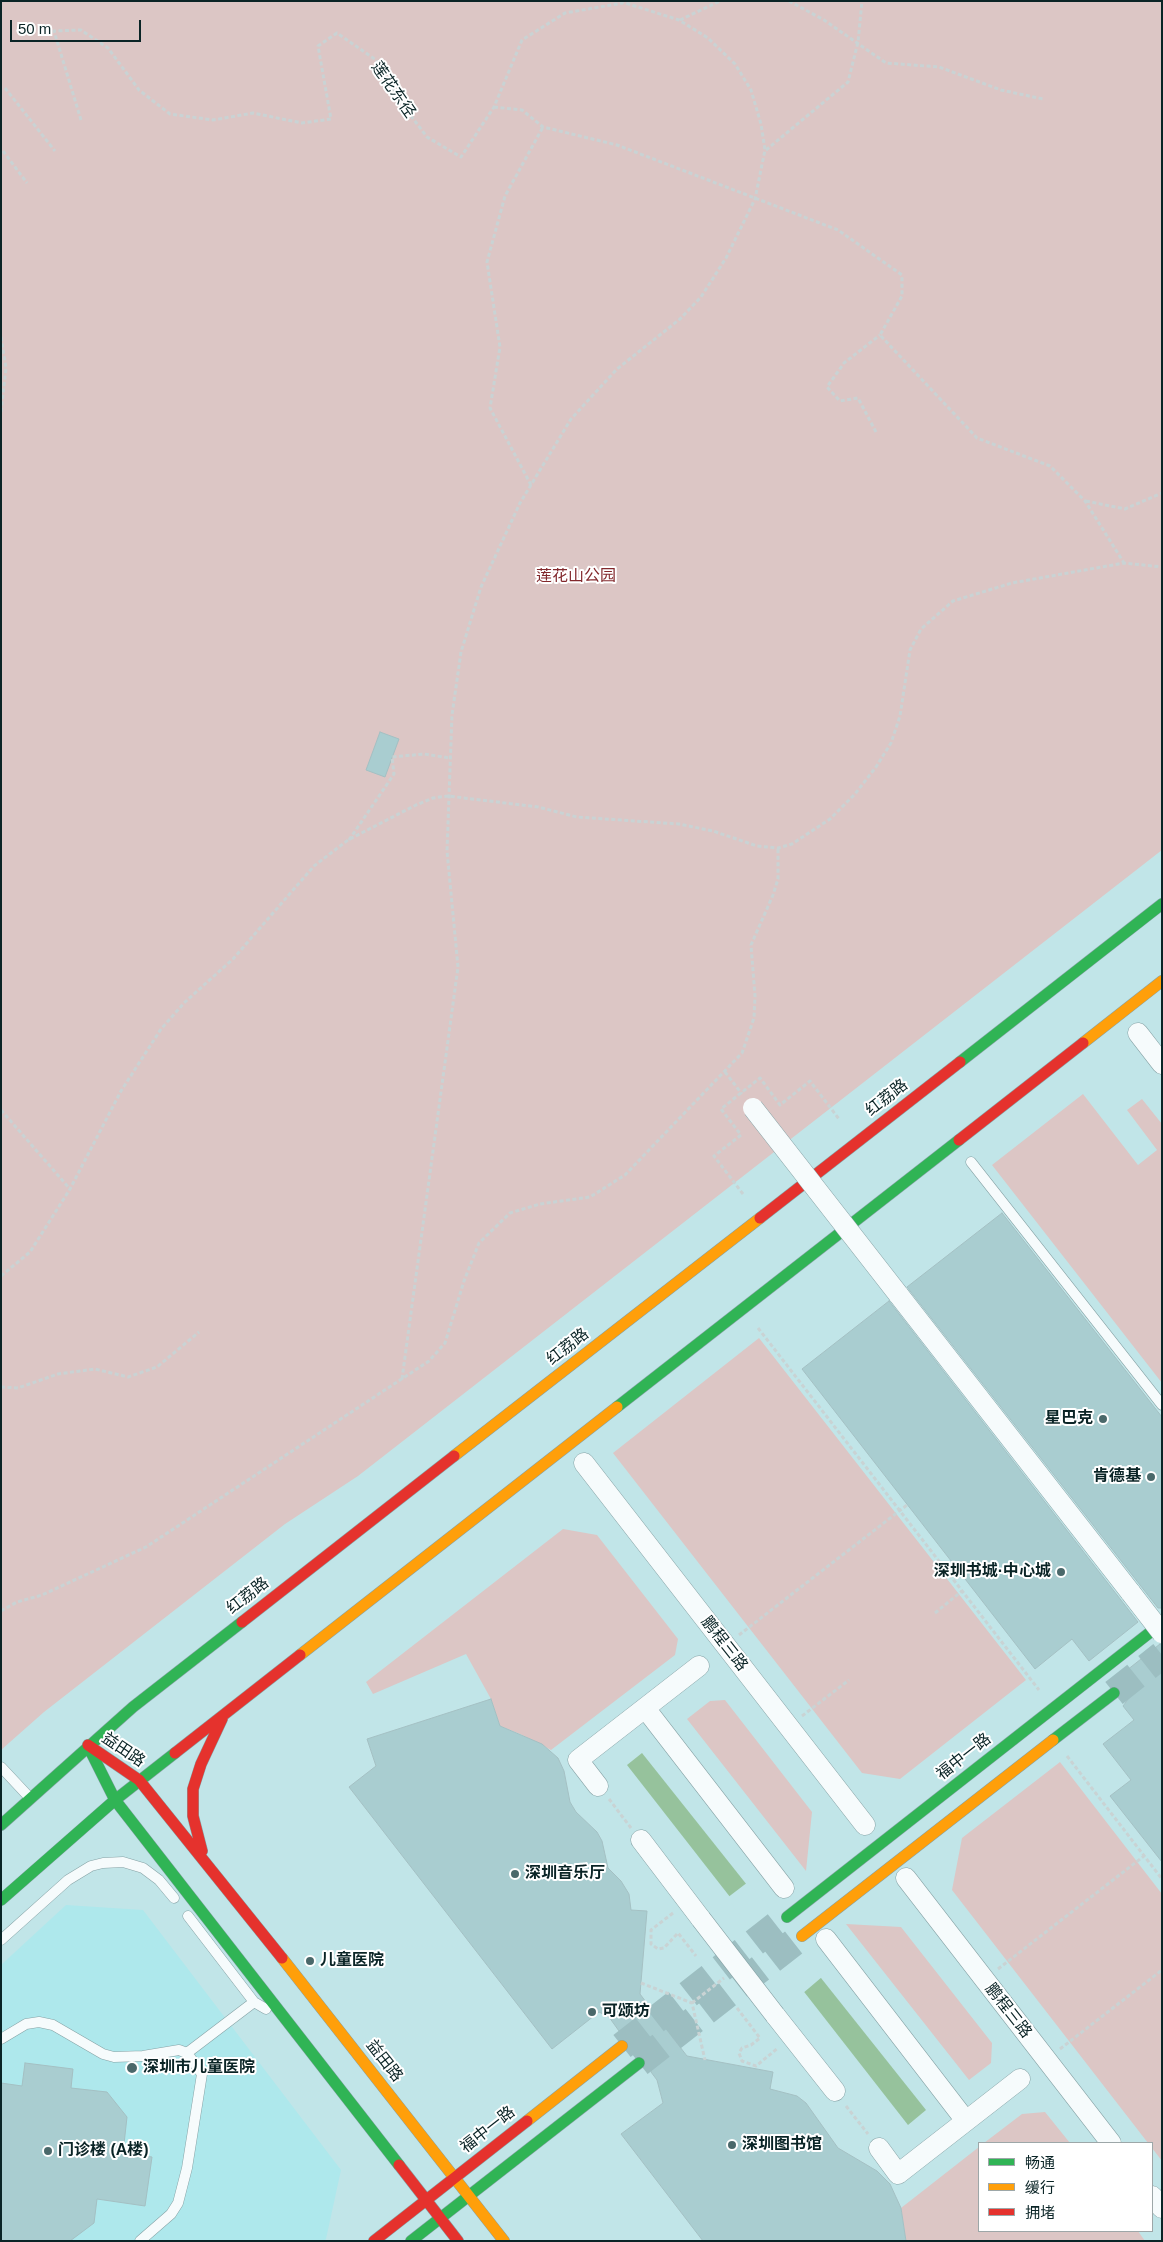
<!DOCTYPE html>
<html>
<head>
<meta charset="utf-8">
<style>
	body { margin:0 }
	#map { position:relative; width:1163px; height:2242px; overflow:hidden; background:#c1e5e8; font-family:Helvetica,"Noto Sans SC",sans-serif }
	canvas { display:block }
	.frame { position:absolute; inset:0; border:2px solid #0a2426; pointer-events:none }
	.legend { position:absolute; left:978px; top:2142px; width:175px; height:90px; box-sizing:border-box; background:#fff; border:1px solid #9da7a8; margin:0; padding:6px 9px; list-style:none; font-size:15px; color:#0a2426 }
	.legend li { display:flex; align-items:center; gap:10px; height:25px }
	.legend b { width:25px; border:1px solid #9da7a8 }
	.scale { position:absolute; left:10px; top:20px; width:131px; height:22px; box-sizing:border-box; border:2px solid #0a2426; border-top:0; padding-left:6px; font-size:15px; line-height:18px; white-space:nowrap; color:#0a2426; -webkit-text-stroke:4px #fff; paint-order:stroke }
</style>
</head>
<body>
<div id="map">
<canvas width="1163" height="2242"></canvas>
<div class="frame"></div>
<ul class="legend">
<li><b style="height:6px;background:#30b455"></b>畅通</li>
<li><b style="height:6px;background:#ff9f0a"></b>缓行</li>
<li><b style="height:6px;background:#e5322d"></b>拥堵</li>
</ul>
<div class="scale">50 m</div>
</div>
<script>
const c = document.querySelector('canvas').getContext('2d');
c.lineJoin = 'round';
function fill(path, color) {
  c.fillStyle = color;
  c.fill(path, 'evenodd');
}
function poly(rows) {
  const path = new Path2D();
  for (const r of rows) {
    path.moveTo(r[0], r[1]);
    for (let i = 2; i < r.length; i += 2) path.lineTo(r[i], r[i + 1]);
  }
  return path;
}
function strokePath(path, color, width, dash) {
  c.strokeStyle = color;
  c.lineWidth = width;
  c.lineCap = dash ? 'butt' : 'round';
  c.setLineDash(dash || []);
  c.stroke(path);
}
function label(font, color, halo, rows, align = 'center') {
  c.font = font + ' Helvetica,"Noto Sans SC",sans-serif';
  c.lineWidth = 4;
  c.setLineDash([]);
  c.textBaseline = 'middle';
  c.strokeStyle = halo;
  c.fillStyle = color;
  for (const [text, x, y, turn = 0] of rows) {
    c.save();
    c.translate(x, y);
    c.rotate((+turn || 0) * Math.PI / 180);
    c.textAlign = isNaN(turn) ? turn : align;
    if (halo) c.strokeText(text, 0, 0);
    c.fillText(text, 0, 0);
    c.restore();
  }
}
fill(poly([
	[66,1905,143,1910,341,2170,326,2239,324,2241,1,2241,1,1965]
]), '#aee8ec');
fill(poly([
	[1,1,1162,1,1162,850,358,1476,285,1524,44,1712,1,1750],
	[1083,1094,1138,1165,1157,1150,1127,1110,1142,1099,1162,1124,1162,1383,992,1165],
	[759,1338,1026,1680,900,1779,862,1773,613,1453],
	[563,1529,597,1535,678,1639,675,1655,551,1750,520,1734,500,1726,491,1699,466,1654,373,1694,366,1682],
	[725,1700,812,1812,806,1871,687,1719,710,1701],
	[1060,1762,1162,1894,1162,2161,1152,2148,1152,2143,1148,2143,952,1890,962,1838],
	[846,1924,901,1927,992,2043,991,2063,969,2080],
	[1045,2112,1070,2143,984,2143,1022,2114],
	[979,2147,979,2231,1138,2231,1145,2241,906,2241,901,2208]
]), '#dcc6c5');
fill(poly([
	[642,1753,926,2110,908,2125,627,1765]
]), '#96c29c');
fill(poly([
	[748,1882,822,1977,802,1994,727,1898]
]), '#c1e5e8');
const building = poly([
	[380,732,399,739,385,777,366,770,380,732],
	[1002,1213,1162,1417,1162,1608,1158,1608,907,1287,1002,1213],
	[889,1301,1138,1622,1089,1661,1072,1639,1035,1669,802,1369,889,1301],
	[1160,1644,1162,1645,1162,1862,1110,1796,1131,1780,1103,1744,1134,1720,1123,1706,1129,1698,1129,1690,1126,1683,1117,1678,1160,1644],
	[491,1699,500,1726,542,1744,558,1758,564,1771,570,1802,576,1812,597,1832,602,1841,608,1868,621,1881,629,1894,631,1910,647,1911,640,1994,673,2038,687,2056,773,2072,770,2089,797,2096,806,2103,838,2148,877,2171,890,2184,901,2208,906,2241,703,2241,621,2134,663,2103,657,2080,651,2072,654,2061,651,2053,644,2048,637,2048,634,2036,627,2031,619,2031,609,2017,599,2012,552,2049,349,1787,376,1766,367,1739,491,1699],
	[25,2063,73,2069,71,2088,107,2092,127,2117,123,2153,152,2157,145,2206,97,2199,94,2223,70,2241,1,2241,1,2083,22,2086,25,2063]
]);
fill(building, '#a9cdd0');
strokePath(building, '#a4c0c3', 1);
strokePath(poly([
	[1114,1693,1162,1655],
	[622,2046,787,1917],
	[639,2063,802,1936]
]), '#9cbec1', 28, [28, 14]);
const lane = poly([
	[971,1162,1162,1405],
	[1,1767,30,1798],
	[188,1916,254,2002,266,2009],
	[1,1940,68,1880,91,1866,103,1863,123,1862,143,1868,159,1880,174,1898],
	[1,2039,26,2024,39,2022,53,2025,103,2054,114,2057,143,2056,179,2050,187,2053,202,2074,187,2168,178,2203,171,2214,140,2241],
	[187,2053,254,2002]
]);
const street = poly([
	[1138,1033,1162,1064],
	[898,1294,1131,1593],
	[584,1463,865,1825],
	[645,1708,784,1888],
	[598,1786,578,1760,699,1666],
	[641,1840,701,1919],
	[906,1878,1111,2143],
	[826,1939,966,2121],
	[775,2015,835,2091],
	[879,2148,898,2174,1020,2079],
	[1152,2196,1162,2208]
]);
const fast = poly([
	[960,1062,1162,904],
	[617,1407,959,1140],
	[1053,1740,1114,1693],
	[88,1746,115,1800,399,2165],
	[1,1825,133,1707,242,1622],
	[1,1900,115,1800,175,1753],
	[787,1917,1162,1623],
	[411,2241,639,2063]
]);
const slow = poly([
	[1083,1043,1162,981],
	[454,1456,760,1218],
	[300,1655,617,1407],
	[802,1936,1053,1740],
	[282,1958,504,2241],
	[527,2121,622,2046]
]);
const jam = poly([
	[959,1140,1083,1043],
	[760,1218,960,1062],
	[242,1622,454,1456],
	[88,1745,139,1780,282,1958],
	[175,1753,300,1655],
	[202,1851,193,1816,193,1789,201,1764,222,1719],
	[399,2165,458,2241],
	[374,2241,527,2121]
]);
strokePath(lane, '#86a2a5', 11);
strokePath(street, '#86a2a5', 21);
strokePath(fast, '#86a2a5', 12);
strokePath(slow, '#86a2a5', 12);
strokePath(jam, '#86a2a5', 12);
strokePath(poly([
	[789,1,824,20,886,63,939,67,1001,90,1043,99],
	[680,20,720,1],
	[5,88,55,151],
	[494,107,522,110,543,127,617,145,838,230,902,275,902,296,880,335,977,438,1050,466,1085,501,1124,563],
	[81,120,54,31,81,30,108,48,139,90,170,114,213,120,253,113,302,123,331,119,318,46,337,33,376,60,399,100,427,137,461,157,494,107,522,40,565,13,623,3],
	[766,150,848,82,858,42,862,1],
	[3,151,27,183],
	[1,337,6,368,1,412],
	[876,432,858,398,840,401,827,387,844,363,880,335],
	[531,485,490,408,500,347,487,262,505,196,543,127],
	[1086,501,1125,509,1162,493],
	[349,840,394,774,392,757,424,754,450,758],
	[725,1072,742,1094],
	[1,1110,70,1189],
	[743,1194,714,1156,741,1135,721,1109,741,1093,760,1078,780,1105,810,1081,839,1119],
	[1,1276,30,1252,70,1189,121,1091,161,1029,185,1002,233,959,314,866,348,840,416,805,433,798,448,796,538,807,577,817,679,824,713,831,757,846,778,848,792,844,830,819,855,794,876,767,891,743,900,716,910,650,921,629,953,601,1012,583,1124,563,1162,567],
	[758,1328,1039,1690],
	[402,1379,458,967,447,851,452,715,461,652,481,587,520,503,571,419,617,369,680,319,701,297,726,258,755,199,765,150,761,124,751,90,735,64,708,38,679,20,619,1],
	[1,1387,18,1388,58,1374,95,1369,128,1377,157,1367,199,1332],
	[1,1611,17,1602,42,1595,146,1547,429,1361,445,1343,464,1281,479,1243,510,1213,540,1204,590,1197,625,1175,742,1053,754,1018,755,996,751,945,773,895,778,879,778,848],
	[935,1613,962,1591],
	[739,1635,907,1505],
	[802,1716,849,1680],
	[1067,1756,1162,1879],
	[609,1799,631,1828],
	[673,1913,651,1930,651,1944,658,1949,664,1948,678,1933,696,1956],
	[998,1969,1144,1856],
	[692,2003,724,1978],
	[737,2008,760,2038,751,2045,742,2048,739,2053,742,2061,756,2066,778,2048],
	[1060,2049,1162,1970],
	[846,2106,868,2134]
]), '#c9d3d4', 3, [4, 2.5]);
strokePath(lane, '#f6fbfc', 10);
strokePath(street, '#f6fbfc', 20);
strokePath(fast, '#30b455', 11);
strokePath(slow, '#ff9f0a', 11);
strokePath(jam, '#e5322d', 11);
const streetBridge = poly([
	[753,1108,898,1294],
	[1131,1593,1162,1633],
	[701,1919,775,2015]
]);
strokePath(streetBridge, '#86a2a5', 21, []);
strokePath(poly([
	[641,1983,692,2003,705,2060]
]), '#c9d3d4', 3, [4, 2.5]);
strokePath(streetBridge, '#f6fbfc', 20);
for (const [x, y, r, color] of [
	[1103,1419,5,"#4a686a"],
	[1151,1477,5,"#4a686a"],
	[1061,1572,5,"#4a686a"],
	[515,1874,5,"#4a686a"],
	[310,1961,5,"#4a686a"],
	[592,2012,5,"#4a686a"],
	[132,2068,6,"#4a686a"],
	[732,2145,5,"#4a686a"],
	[48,2151,5,"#4a686a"]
]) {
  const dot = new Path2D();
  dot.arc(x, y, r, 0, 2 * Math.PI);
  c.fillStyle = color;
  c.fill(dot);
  strokePath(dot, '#fff', 2);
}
label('16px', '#0a2426', '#fff', [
	["莲花东径",393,90,55],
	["红荔路",887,1098,-38],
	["红荔路",568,1347,-38],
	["红荔路",248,1596,-38],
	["鹏程三路",724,1644,52],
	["益田路",123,1750,34],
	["福中一路",964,1757,-38],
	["鹏程三路",1008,2011,52],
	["益田路",384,2061,52],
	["福中一路",488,2130,-38]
]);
label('16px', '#82282c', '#fff', [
	["莲花山公园",576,577]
]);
label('bold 16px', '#0a2426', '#fff', [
	["星巴克",1093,1419,"right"],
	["肯德基",1141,1477,"right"],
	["深圳书城·中心城",1051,1572,"right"],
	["深圳音乐厅",525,1874],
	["儿童医院",320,1961],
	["可颂坊",602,2012],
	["深圳市儿童医院",143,2068],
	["深圳图书馆",742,2145],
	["门诊楼 (A楼)",58,2151]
], 'left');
</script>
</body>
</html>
